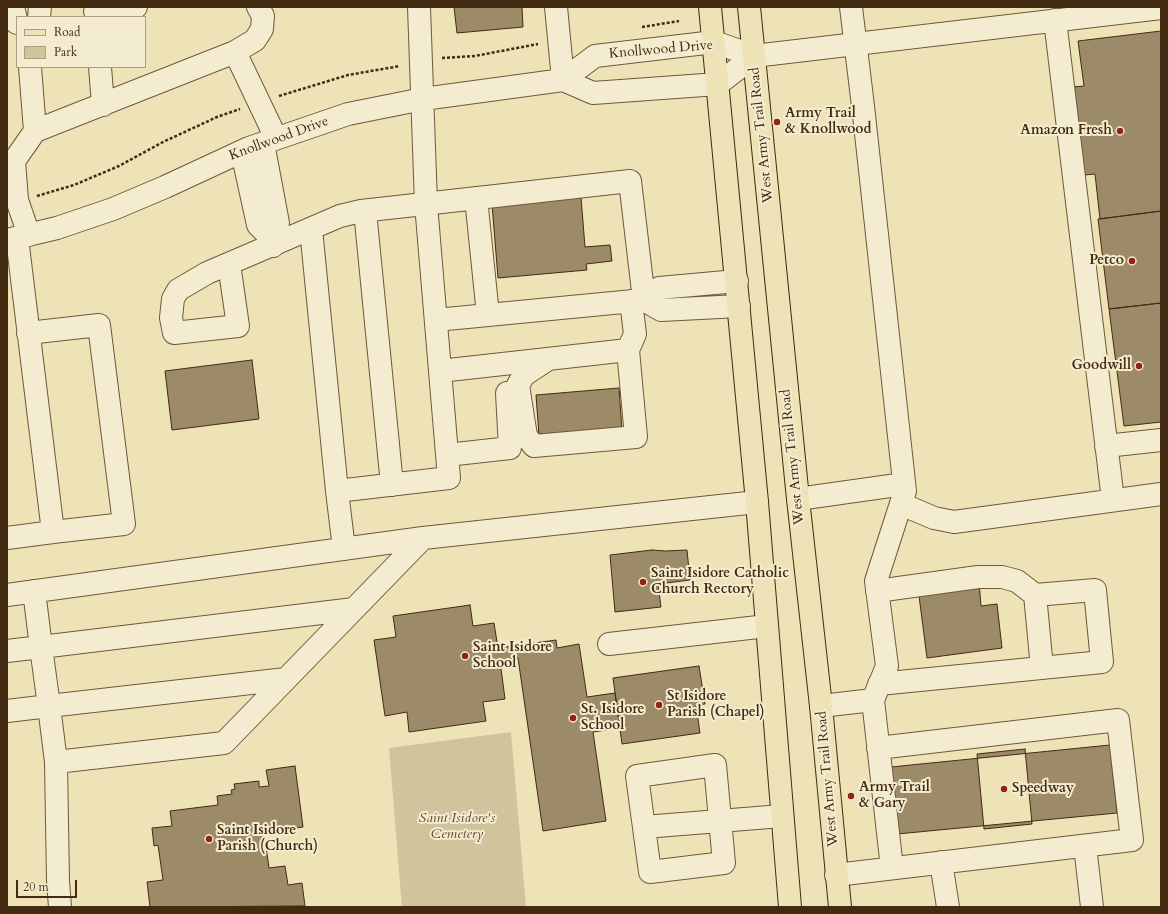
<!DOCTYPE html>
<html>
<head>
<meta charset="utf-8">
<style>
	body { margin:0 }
	#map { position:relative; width:1168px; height:914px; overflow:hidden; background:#eee2b7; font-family:Cardo,serif }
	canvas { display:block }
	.frame { position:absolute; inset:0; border:8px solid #432b12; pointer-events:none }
	.legend { position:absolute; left:16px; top:16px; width:130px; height:52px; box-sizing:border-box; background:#f4ecd0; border:1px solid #ad9f84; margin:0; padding:5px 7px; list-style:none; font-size:12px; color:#432b12 }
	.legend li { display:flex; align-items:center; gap:8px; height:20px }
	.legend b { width:20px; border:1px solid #ad9f84 }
	.scale { position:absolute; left:16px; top:880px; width:61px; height:18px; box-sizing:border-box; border:2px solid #432b12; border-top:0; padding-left:5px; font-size:12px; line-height:14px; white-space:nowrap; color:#432b12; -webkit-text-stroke:3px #f4ecd0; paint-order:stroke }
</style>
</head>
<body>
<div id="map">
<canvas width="1168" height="914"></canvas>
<div class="frame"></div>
<ul class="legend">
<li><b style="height:5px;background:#eee2b7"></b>Road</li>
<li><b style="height:11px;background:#d1c39b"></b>Park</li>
</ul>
<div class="scale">20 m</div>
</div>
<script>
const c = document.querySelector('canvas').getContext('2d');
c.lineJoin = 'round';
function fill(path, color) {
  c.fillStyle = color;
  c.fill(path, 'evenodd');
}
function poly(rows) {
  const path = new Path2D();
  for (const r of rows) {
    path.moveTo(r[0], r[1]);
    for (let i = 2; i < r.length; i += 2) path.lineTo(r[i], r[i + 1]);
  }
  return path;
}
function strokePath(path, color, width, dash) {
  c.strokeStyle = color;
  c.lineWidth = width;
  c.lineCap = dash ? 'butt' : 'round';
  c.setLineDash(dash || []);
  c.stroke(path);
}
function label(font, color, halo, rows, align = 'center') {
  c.font = font + ' Cardo,serif';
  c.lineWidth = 4;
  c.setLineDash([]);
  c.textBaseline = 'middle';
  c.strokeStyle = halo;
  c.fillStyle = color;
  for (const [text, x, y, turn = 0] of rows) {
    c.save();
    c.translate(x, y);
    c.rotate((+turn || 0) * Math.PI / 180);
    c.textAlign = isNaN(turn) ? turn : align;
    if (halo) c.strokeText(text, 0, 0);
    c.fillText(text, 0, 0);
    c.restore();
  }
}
fill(poly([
	[511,732,526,907,402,907,389,748]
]), '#d1c39b');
const building = poly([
	[454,7,522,7,523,27,457,33,454,7],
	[1161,31,1161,211,1100,219,1095,174,1084,175,1073,87,1084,86,1078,41,1161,31],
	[581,197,585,247,610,245,612,261,586,264,587,270,498,278,492,204,581,197],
	[1161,211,1161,303,1109,309,1098,219,1161,211],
	[1161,303,1161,422,1124,426,1109,309,1161,303],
	[252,360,259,419,172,430,165,371,252,360],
	[619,388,622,430,539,436,536,395,619,388],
	[652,550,666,551,687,550,690,580,658,584,661,607,615,612,610,555,652,550],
	[979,581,981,606,997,604,1002,648,927,658,918,588,979,581],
	[470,605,473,626,494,623,498,648,556,640,557,648,579,644,587,697,615,693,620,728,593,732,606,821,543,831,518,658,500,661,505,699,483,702,486,721,409,732,407,712,385,716,374,640,396,637,393,616,470,605],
	[699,666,705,704,696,705,700,733,622,744,613,678,699,666],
	[1110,745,1117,813,897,834,891,767,1110,745],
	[1025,749,1032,824,984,829,977,754,1025,749],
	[295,766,303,827,264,832,269,868,285,866,288,885,302,883,305,906,150,907,147,882,163,880,158,845,154,846,152,828,172,826,170,811,218,805,217,796,232,794,231,790,235,789,234,784,259,781,259,787,269,786,266,770,295,766]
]);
fill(building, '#9c8a68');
strokePath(building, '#432b12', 1);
const minor = poly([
	[13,7,17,23],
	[258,7,263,16,262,29,255,40,235,52,276,138],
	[556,7,563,80],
	[851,7,863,106,905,491,876,581,887,666,873,700],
	[95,11,136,7],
	[39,17,40,7],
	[1055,20,1113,500],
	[30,67,35,131],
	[100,67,103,105],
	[563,80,593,93,718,84,754,56],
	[263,143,278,223,270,237],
	[242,152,258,225,270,237,273,246],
	[476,198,488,315],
	[365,211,392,485],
	[311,229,337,491,449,478,426,204,419,7],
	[29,235,17,200,14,161,35,131,235,52],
	[7,240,57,228,113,209,165,187,249,148,348,114,423,99,563,80,595,56,714,42,754,56,1161,8],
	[229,264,238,326,174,333,171,318,173,299,178,290,207,273,340,216,361,211,630,181,644,300],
	[644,300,661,310,739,306],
	[436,320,644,300,659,288,737,281],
	[28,333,99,325,124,524,53,532],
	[628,350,635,334,631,301],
	[440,371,628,350,636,437,534,446,526,436,518,385,524,375,547,360],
	[1106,446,1161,440],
	[447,455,510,448,507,393],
	[337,491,344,549],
	[798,499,904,484],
	[901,504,934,518,954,522,1161,494],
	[7,538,53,532,17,238],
	[877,591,978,577,1002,577,1017,581,1035,595],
	[7,595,423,538],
	[609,644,767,626],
	[7,651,41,647,34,591],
	[879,684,1102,662,1095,590,1035,595,1042,668],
	[821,706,873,700,892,868],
	[7,711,49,706,41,647,354,609],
	[56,762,49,706,286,679],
	[715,765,724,863,650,872,637,776,715,765],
	[644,827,782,816],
	[1085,846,1092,907],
	[941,862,948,907],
	[836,875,1132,840,1118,720,878,748],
	[60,907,58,881,56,762,224,743,423,538,757,502]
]);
const major = poly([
	[710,7,757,502,790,907],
	[749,7,798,499,821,706,840,907]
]);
strokePath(minor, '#6e593b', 24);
strokePath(major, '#432b12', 24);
strokePath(poly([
	[642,27,679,21],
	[442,58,475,56,538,44],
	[279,96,348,75,400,66],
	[37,196,74,185,119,166,163,142,217,117,240,109]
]), '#432b12', 2.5, [3, 2]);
strokePath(minor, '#f4ecd0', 22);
strokePath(major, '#eee2b7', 22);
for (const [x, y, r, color] of [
	[777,122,4,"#8f2418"],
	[1120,131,4,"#8f2418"],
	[1132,261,4,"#8f2418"],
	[1139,366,4,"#8f2418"],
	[643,582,4,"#8f2418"],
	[465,656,4,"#8f2418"],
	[659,705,4,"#8f2418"],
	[573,718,4,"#8f2418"],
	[1004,789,4,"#8f2418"],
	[851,796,4,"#8f2418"],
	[209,839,4,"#8f2418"]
]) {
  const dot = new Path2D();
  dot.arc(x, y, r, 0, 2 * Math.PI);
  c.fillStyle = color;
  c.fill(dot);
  strokePath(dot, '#f4ecd0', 1.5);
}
label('14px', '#432b12', '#f4ecd0', [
	["Knollwood Drive",661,50,-5],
	["West Army Trail Road",762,135,-96],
	["Knollwood Drive",279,139,-20],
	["West Army Trail Road",793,457,-96],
	["West Army Trail Road",828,779,-95]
]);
label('bold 14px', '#432b12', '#f4ecd0', [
	["Army Trail",785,114],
	["& Knollwood",785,130],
	["Amazon Fresh",1112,131,"right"],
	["Petco",1124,261,"right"],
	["Goodwill",1131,366,"right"],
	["Saint Isidore Catholic",651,574],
	["Church Rectory",651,590],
	["Saint Isidore",473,648],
	["School",473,664],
	["St Isidore",667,697],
	["Parish (Chapel)",667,713],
	["St. Isidore",581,710],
	["School",581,726],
	["Army Trail",859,788],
	["& Gary",859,804],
	["Speedway",1012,789],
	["Saint Isidore",217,831],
	["Parish (Church)",217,847]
], 'left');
label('italic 14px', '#5f492d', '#f4ecd0', [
	["Saint Isidore's",457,819],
	["Cemetery",457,835]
]);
</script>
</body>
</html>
